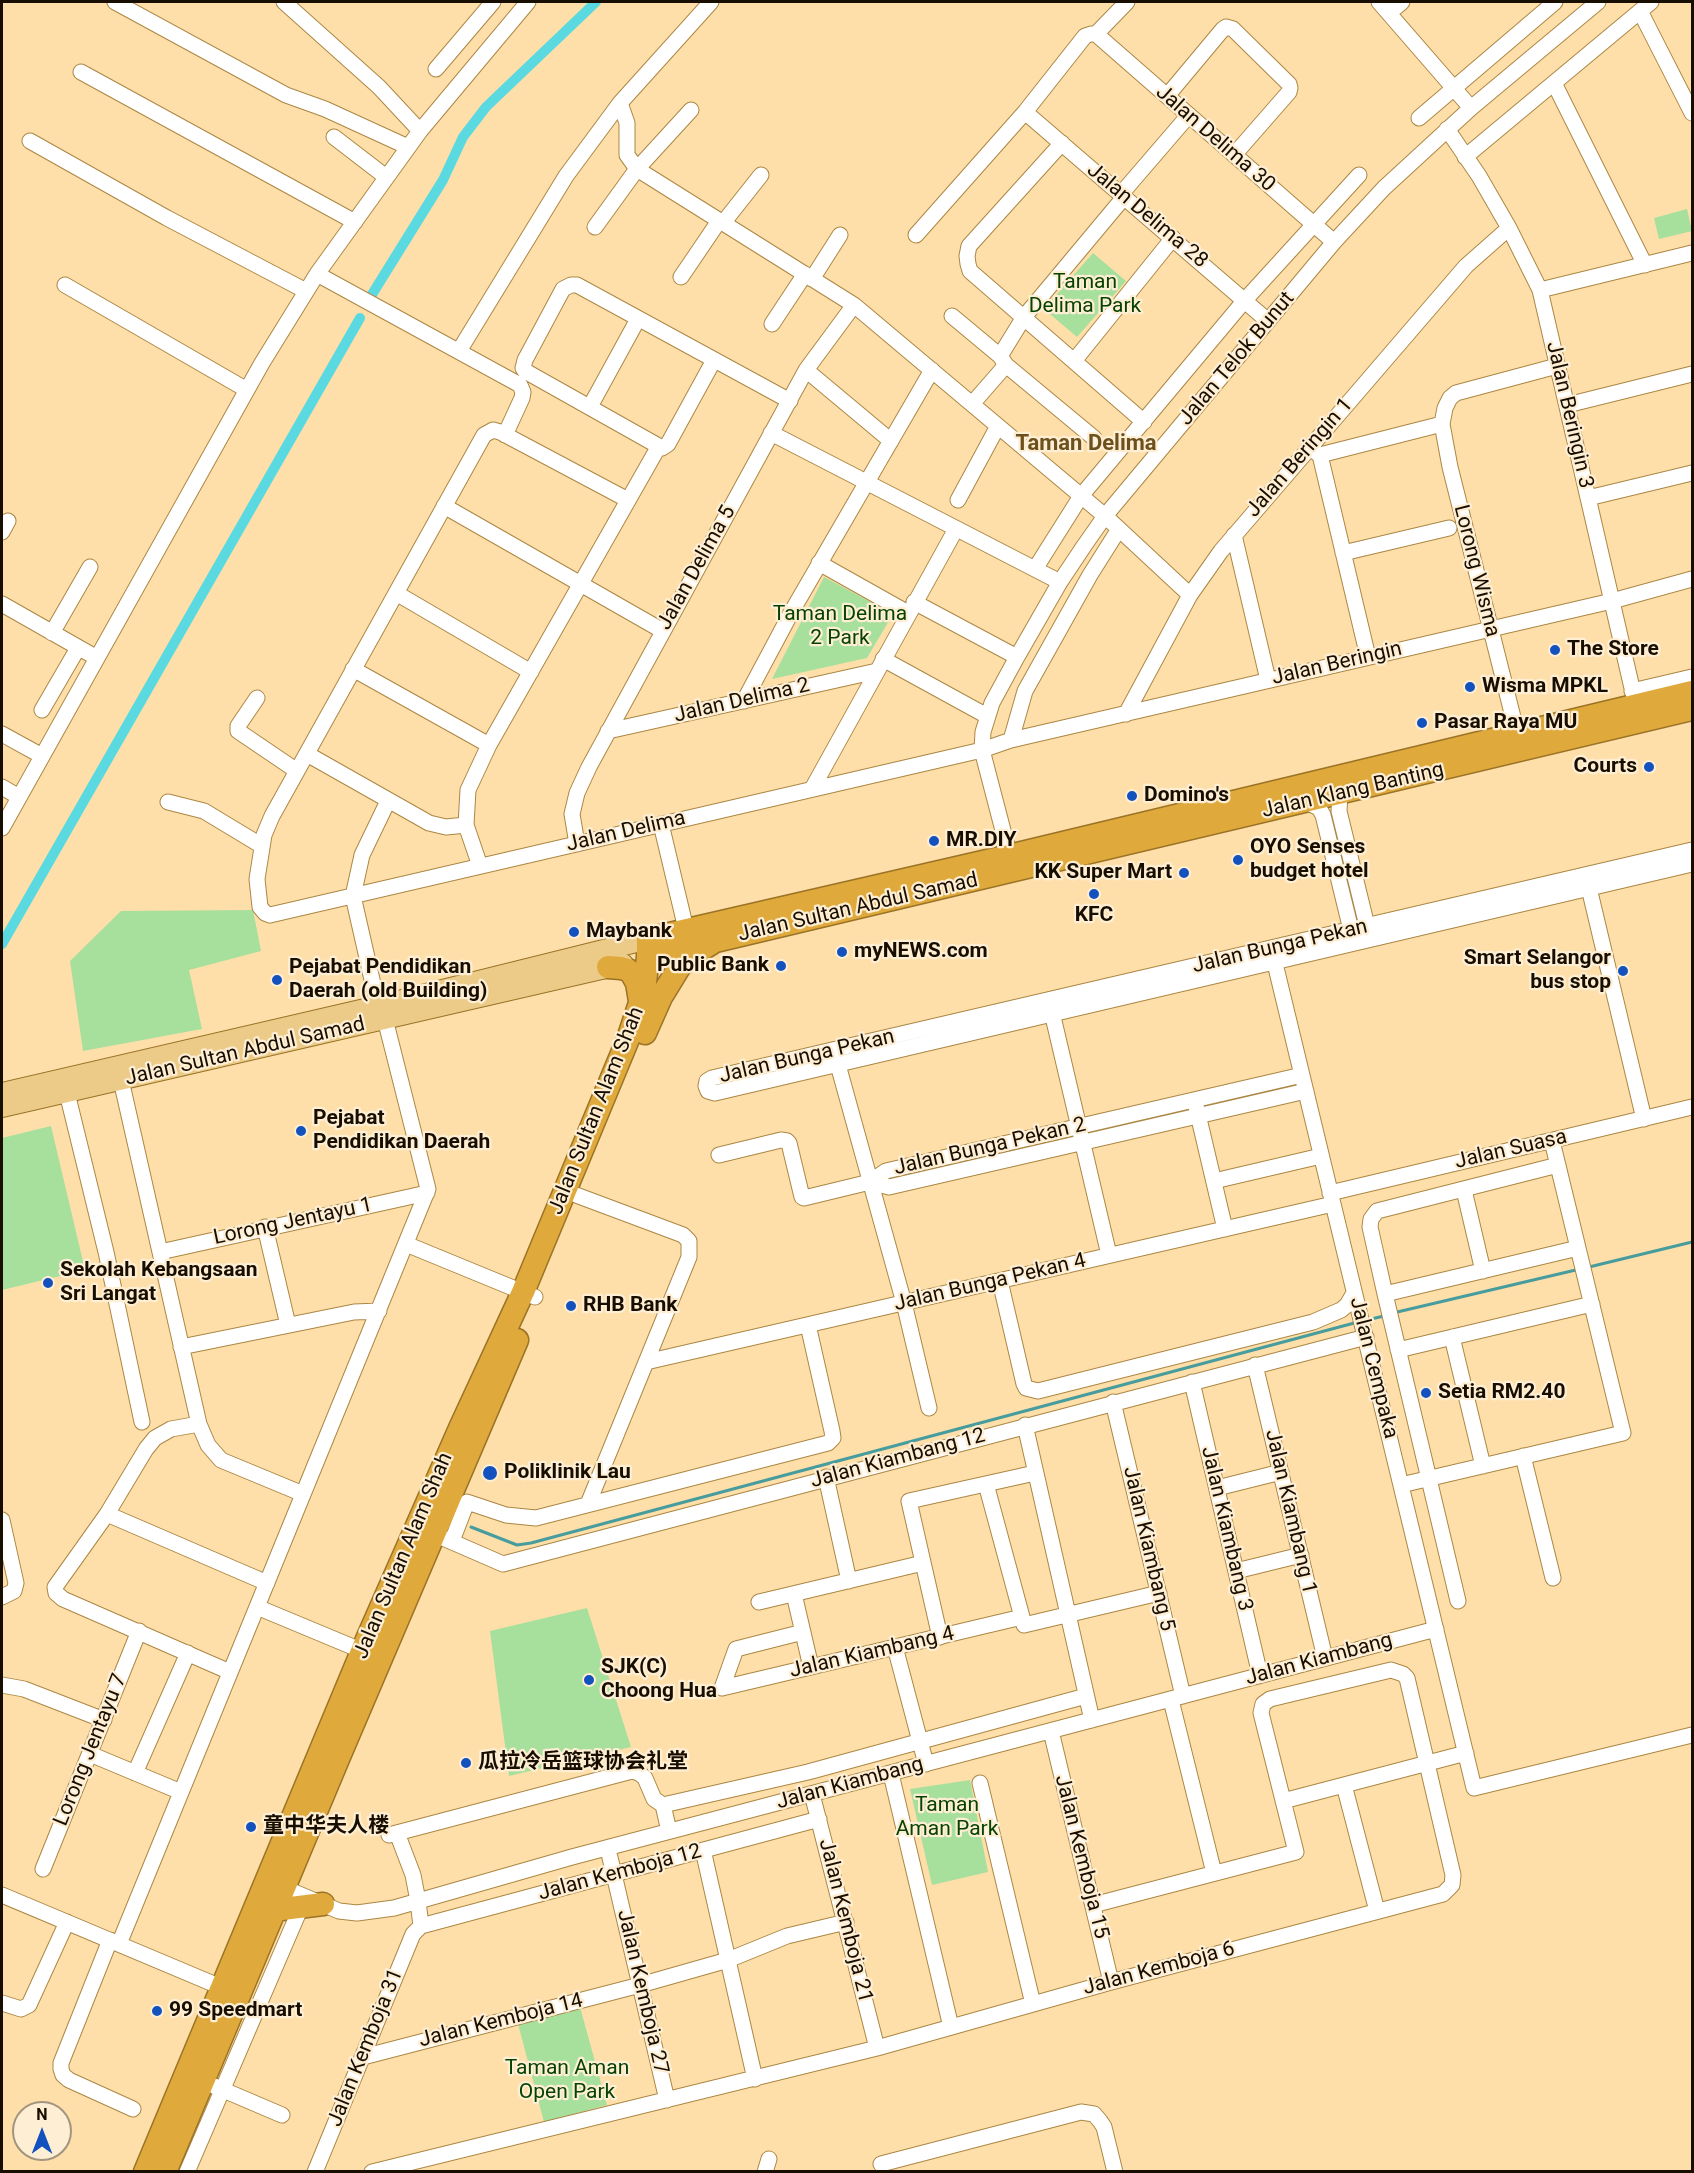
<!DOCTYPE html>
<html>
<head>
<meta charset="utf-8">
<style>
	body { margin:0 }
	#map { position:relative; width:1694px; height:2173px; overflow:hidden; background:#fedfa9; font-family:Roboto,sans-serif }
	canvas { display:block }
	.frame { position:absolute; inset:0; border:3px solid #180e00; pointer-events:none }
	.north { position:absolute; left:12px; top:2101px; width:60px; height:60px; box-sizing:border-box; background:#feeed4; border:2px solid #a2947f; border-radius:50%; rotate:0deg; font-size:16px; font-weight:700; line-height:24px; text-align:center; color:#180e00 }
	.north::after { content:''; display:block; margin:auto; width:21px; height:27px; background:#1352be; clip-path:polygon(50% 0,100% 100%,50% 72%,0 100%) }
</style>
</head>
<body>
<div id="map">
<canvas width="1694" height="2173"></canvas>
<div class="frame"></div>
<div class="north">N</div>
</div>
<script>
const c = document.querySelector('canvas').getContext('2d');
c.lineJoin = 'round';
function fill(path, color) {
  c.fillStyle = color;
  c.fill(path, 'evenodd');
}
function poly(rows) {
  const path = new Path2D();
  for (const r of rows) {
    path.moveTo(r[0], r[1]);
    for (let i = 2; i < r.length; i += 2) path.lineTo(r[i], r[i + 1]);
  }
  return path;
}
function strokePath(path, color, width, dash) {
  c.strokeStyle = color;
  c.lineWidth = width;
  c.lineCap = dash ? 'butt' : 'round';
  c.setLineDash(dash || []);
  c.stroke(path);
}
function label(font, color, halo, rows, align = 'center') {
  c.font = font + ' Roboto,"Noto Sans SC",sans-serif';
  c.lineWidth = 4.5;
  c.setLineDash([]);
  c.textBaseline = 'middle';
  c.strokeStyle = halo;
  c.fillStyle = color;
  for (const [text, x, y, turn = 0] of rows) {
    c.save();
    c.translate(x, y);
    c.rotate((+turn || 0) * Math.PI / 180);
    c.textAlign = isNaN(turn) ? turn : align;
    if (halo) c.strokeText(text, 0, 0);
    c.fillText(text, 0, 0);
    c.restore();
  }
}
fill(poly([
	[1687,209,1692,231,1659,239,1654,218],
	[1093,253,1126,281,1077,337,1044,309],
	[824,577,893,614,867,658,772,679],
	[253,910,261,951,189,970,202,1029,83,1051,70,961,121,911],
	[51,1126,85,1270,2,1290,2,1138],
	[587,1608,631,1747,509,1776,490,1631],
	[970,1780,988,1872,932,1885,910,1789],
	[580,2007,607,2105,544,2122,518,2024]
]), '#a7df9d');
strokePath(poly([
	[1589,1267,1692,1242],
	[1393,1313,1580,1269],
	[1367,1320,1384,1316],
	[471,1527,517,1545,531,1543,1358,1322]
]), '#479c9e', 3);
strokePath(poly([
	[371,296,443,180,463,137,486,107,596,2],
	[2,944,360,318]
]), '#5bd9e1', 10);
const minor = poly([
	[115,2,286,95,325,109,408,147],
	[284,2,379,87,420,131],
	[1379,2,1471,108],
	[1640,11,1692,113],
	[1389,13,1402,2],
	[1096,34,1334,242],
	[436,69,493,2],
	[81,72,355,222],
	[1554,83,1645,265],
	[1167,96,1223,29,1226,27,1233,29,1289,84,1290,88,1289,92,1234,155],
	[620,103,627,123,627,155,637,169,854,305,1105,516,1190,595],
	[1025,112,1268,321],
	[1419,118,1555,2],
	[1447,129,1479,176,1509,228,1540,290,1638,714],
	[334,137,386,177],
	[30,141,167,218,306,291],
	[1062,143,969,246,967,256,968,264,970,271,1144,422],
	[1465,157,1651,2],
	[1121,194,1189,115],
	[723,223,761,175],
	[595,227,637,169,691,110],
	[916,235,1025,112,1085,36,1091,34,1096,34,1127,2],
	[317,274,520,385,523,392,522,398,505,435],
	[681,277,719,221],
	[812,279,840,235],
	[65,285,247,390],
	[1540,290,1692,253],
	[952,316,1000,356],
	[772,324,805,274],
	[459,351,566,176,620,103,711,2],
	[714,360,668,444,662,448,525,371,523,368,525,360,563,289,571,285,577,285,790,401],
	[1074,361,1173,238],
	[1006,365,1094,438],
	[806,370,891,441],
	[592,403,638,319],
	[972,404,1006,365,1000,356,1024,317,1125,196],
	[1567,405,1692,374],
	[771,433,1060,582],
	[1309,448,1320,455,1368,657],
	[1320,455,1442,424],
	[1588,498,1692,473],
	[628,500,500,432,493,430,484,435,272,816,264,835,257,879,260,907,265,913,270,915,982,750,1011,740,1612,601,1692,579],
	[958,500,998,426],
	[444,506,663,631],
	[2,532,8,521],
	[1234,535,1268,680],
	[1343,553,1449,528],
	[819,563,908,613],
	[1035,569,1081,496,1245,300,1359,175],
	[396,593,531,672],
	[914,602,1017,657],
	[2,604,97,658],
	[52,633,90,567],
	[883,659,987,716],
	[353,669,489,745],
	[1632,691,1692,677],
	[257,698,238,726,238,731,297,771],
	[744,701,792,611,932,370],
	[42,710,78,648],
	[1126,714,1190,595,1221,551,1466,266,1509,228],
	[608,731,877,671],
	[1517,733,1450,467,1442,424,1445,408,1450,398,1456,393,1557,366],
	[2,734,42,756],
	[1011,740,1025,691,1090,575,1119,529],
	[307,754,429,823,446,827,466,825],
	[2,787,19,797],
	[812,789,956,529],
	[1340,794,1339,811,1367,926],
	[168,802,204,811,262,846],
	[1306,802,1319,808,1323,815,1351,930],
	[661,824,686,929],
	[2,828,262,363,317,274,420,131,528,2],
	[577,844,572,814,577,793,589,767,806,370,854,305],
	[1692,850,712,1078,707,1081,706,1086,708,1091,715,1093,1692,864],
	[1012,865,982,750,983,732,992,703,1017,657,1060,582,1084,546,1105,516,1334,242,1384,188,1471,108,1598,2],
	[480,866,466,825,468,790,489,745,659,446],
	[1589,888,1644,1119],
	[1272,951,1474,1788,1692,1735],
	[1050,1004,1109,1255],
	[378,1006,353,896,362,855,388,801],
	[835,1054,904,1303,929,1408],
	[121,1080,199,1424,208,1445,221,1460,303,1494],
	[67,1093,106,1252,142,1422],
	[1196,1106,1225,1229],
	[719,1155,781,1140,787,1141,789,1143,802,1197,804,1198,870,1182,886,1171,1302,1075],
	[1214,1181,1321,1156],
	[870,1182,889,1187,1306,1091],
	[1464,1190,1483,1271],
	[1330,1193,1692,1107],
	[576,1195,683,1235,689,1241,689,1257,588,1504],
	[265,1227,288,1325],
	[406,1244,535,1297],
	[160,1252,427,1193],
	[1000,1281,1024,1384,1026,1388,1038,1391,1313,1322,1341,1310,1347,1305,1354,1293],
	[1385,1294,1578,1248],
	[1452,1337,1483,1466],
	[181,1347,354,1312,379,1311],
	[1398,1350,1592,1304],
	[646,1362,1333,1204],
	[1255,1365,1325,1658],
	[1192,1382,1260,1675],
	[1113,1402,1183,1696],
	[199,1424,171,1429,155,1438,146,1449,107,1514,55,1587,56,1593,63,1599,230,1672],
	[1025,1425,1092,1720],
	[1523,1456,1553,1578],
	[826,1477,849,1581],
	[1401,1485,1623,1433,1552,1141],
	[1217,1488,1281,1472],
	[107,1514,267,1583],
	[2,1520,16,1583,14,1591,2,1597],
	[434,1534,503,1564,1366,1337],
	[452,1541,467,1502,506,1515,536,1518,828,1443,833,1438,832,1431,808,1325],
	[1236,1571,1301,1555],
	[794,1594,811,1667],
	[1458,1601,1385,1294,1370,1227,1371,1219,1377,1211,1558,1165],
	[759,1602,923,1563],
	[257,1607,353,1647],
	[1024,1625,1159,1593],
	[940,1637,909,1501,1035,1473],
	[895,1647,926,1764],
	[2,1685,24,1689,104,1720],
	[722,1688,1022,1617,986,1484],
	[722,1688,736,1649,803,1632],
	[1171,1700,1214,1873],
	[1051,1731,1111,1982],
	[90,1754,181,1792],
	[135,1773,188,1653],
	[891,1774,951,2027],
	[980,1783,1033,2004],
	[1344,1785,1377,1911],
	[812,1794,877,2048],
	[1283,1801,1466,1753],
	[663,1805,808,1772,1086,1696],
	[397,1833,413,1875,418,1901,421,1926],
	[389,1835,632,1771,639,1773,645,1778,654,1799,663,1805,669,1831],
	[608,1849,667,2100],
	[703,1850,755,2079],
	[43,1869,139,1631],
	[275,1884,339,1911,357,1913,394,1908,572,1857,1436,1629],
	[2,1895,228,1990],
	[421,1926,819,1819],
	[110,1940,61,2063,61,2069,63,2075,69,2080,133,2109],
	[119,1944,428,1189,385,1019],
	[2,2003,21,2009,29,2005,67,1922],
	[363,2057,640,1985,728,1960,787,1936,846,1922],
	[214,2086,282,2115],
	[881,2164,1081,2112,1094,2114,1100,2121,1104,2127,1115,2172],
	[187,2172,301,1907],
	[315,2172,413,1934,421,1926],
	[372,2172,877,2048,1111,1982,1443,1894,1452,1885,1453,1875,1407,1678,1403,1674,1391,1670,1270,1699,1263,1704,1261,1713,1296,1852,1093,1905],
	[765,2172,769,2159]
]);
const major = poly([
	[2,1093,378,1006,648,939],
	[2,1107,623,964]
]);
const highway = poly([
	[648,957,1692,709],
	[608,967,621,968,628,970,632,974,637,983,640,1001],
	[645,1033,661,997,680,966,691,956,712,943],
	[274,1910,323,1904],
	[145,2172,368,1637,461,1426,523,1292,628,1039,644,991,648,957,648,939,1009,856,1692,692],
	[165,2172,338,1759,517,1340]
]);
strokePath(minor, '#ac8744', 17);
strokePath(major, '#9a7326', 22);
strokePath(highway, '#9a7326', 25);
strokePath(minor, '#fff', 15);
strokePath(major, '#eccb89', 20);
strokePath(highway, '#e0a93b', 22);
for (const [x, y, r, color] of [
	[1555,650,6,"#1352be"],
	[1470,687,6,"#1352be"],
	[1422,723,6,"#1352be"],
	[1649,767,6,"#1352be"],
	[1132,796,6,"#1352be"],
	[934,841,6,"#1352be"],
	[1238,860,6,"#1352be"],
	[1184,873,6,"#1352be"],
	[1094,894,6,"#1352be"],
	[574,932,6,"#1352be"],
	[842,952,6,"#1352be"],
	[781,966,6,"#1352be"],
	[1623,971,6,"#1352be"],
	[277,980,6,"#1352be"],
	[301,1131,6,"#1352be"],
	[48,1283,6,"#1352be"],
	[571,1306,6,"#1352be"],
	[1426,1393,6,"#1352be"],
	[490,1473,8,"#1352be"],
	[589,1680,6,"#1352be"],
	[466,1763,6,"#1352be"],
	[251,1827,6,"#1352be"],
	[157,2011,6,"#1352be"]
]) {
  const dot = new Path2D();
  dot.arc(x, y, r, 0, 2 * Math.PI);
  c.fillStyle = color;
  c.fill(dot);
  strokePath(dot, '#feeed4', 2);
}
label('21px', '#180e00', '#feeed4', [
	["Jalan Delima 30",1215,139,41],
	["Jalan Delima 28",1147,216,40],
	["Jalan Telok Bunut",1237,359,-50],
	["Jalan Beringin 3",1569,415,77],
	["Jalan Beringin 1",1300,458,-49],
	["Jalan Delima 5",697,568,-61],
	["Lorong Wisma",1476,571,76],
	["Jalan Beringin",1337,664,-13],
	["Jalan Delima 2",742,701,-13],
	["Jalan Klang Banting",1353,791,-13],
	["Jalan Delima",626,832,-13],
	["Jalan Sultan Abdul Samad",858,908,-13],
	["Jalan Bunga Pekan",1280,947,-13],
	["Jalan Sultan Abdul Samad",245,1052,-13],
	["Jalan Bunga Pekan",807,1057,-13],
	["Jalan Sultan Alam Shah",597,1111,-68],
	["Jalan Bunga Pekan 2",990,1147,-13],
	["Jalan Suasa",1511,1150,-13],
	["Lorong Jentayu 1",293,1222,-12],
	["Jalan Bunga Pekan 4",990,1283,-13],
	["Jalan Cempaka",1373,1368,76],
	["Jalan Kiambang 12",898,1459,-15],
	["Jalan Kiambang 1",1290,1512,77],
	["Jalan Kiambang 3",1226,1529,77],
	["Jalan Kiambang 5",1148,1549,77],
	["Jalan Sultan Alam Shah",404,1556,-67],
	["Jalan Kiambang 4",872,1653,-13],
	["Jalan Kiambang",1319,1660,-15],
	["Lorong Jentayu 7",91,1750,-68],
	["Jalan Kiambang",850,1784,-15],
	["Jalan Kemboja 15",1081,1857,76],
	["Jalan Kemboja 12",620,1873,-15],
	["Jalan Kemboja 21",845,1921,76],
	["Jalan Kemboja 6",1159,1969,-15],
	["Jalan Kemboja 27",642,1992,77],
	["Jalan Kemboja 14",501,2021,-14],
	["Jalan Kemboja 31",366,2048,-68]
]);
label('21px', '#074300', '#feeed4', [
	["Taman",1085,283],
	["Delima Park",1085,307],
	["Taman Delima",840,615],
	["2 Park",840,639],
	["Taman",947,1806],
	["Aman Park",947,1830],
	["Taman Aman",567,2069],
	["Open Park",567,2093]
]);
label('bold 21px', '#180e00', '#feeed4', [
	["The Store",1567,650],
	["Wisma MPKL",1482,687],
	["Pasar Raya MU",1434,723],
	["Courts",1637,767,"right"],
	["Domino's",1144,796],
	["MR.DIY",946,841],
	["OYO Senses",1250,848],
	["budget hotel",1250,872],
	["KK Super Mart",1172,873,"right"],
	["KFC",1094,916,"center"],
	["Maybank",586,932],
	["myNEWS.com",854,952],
	["Smart Selangor",1611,959,"right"],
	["bus stop",1611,983,"right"],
	["Public Bank",769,966,"right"],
	["Pejabat Pendidikan",289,968],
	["Daerah (old Building)",289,992],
	["Pejabat",313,1119],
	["Pendidikan Daerah",313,1143],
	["Sekolah Kebangsaan",60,1271],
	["Sri Langat",60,1295],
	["RHB Bank",583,1306],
	["Setia RM2.40",1438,1393],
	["Poliklinik Lau",504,1473],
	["SJK(C)",601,1668],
	["Choong Hua",601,1692],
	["瓜拉冷岳篮球协会礼堂",478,1763],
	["童中华夫人楼",263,1827],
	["99 Speedmart",169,2011]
], 'left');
label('bold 22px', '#6c511e', '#feeed4', [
	["Taman Delima",1086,444]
]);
</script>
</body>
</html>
